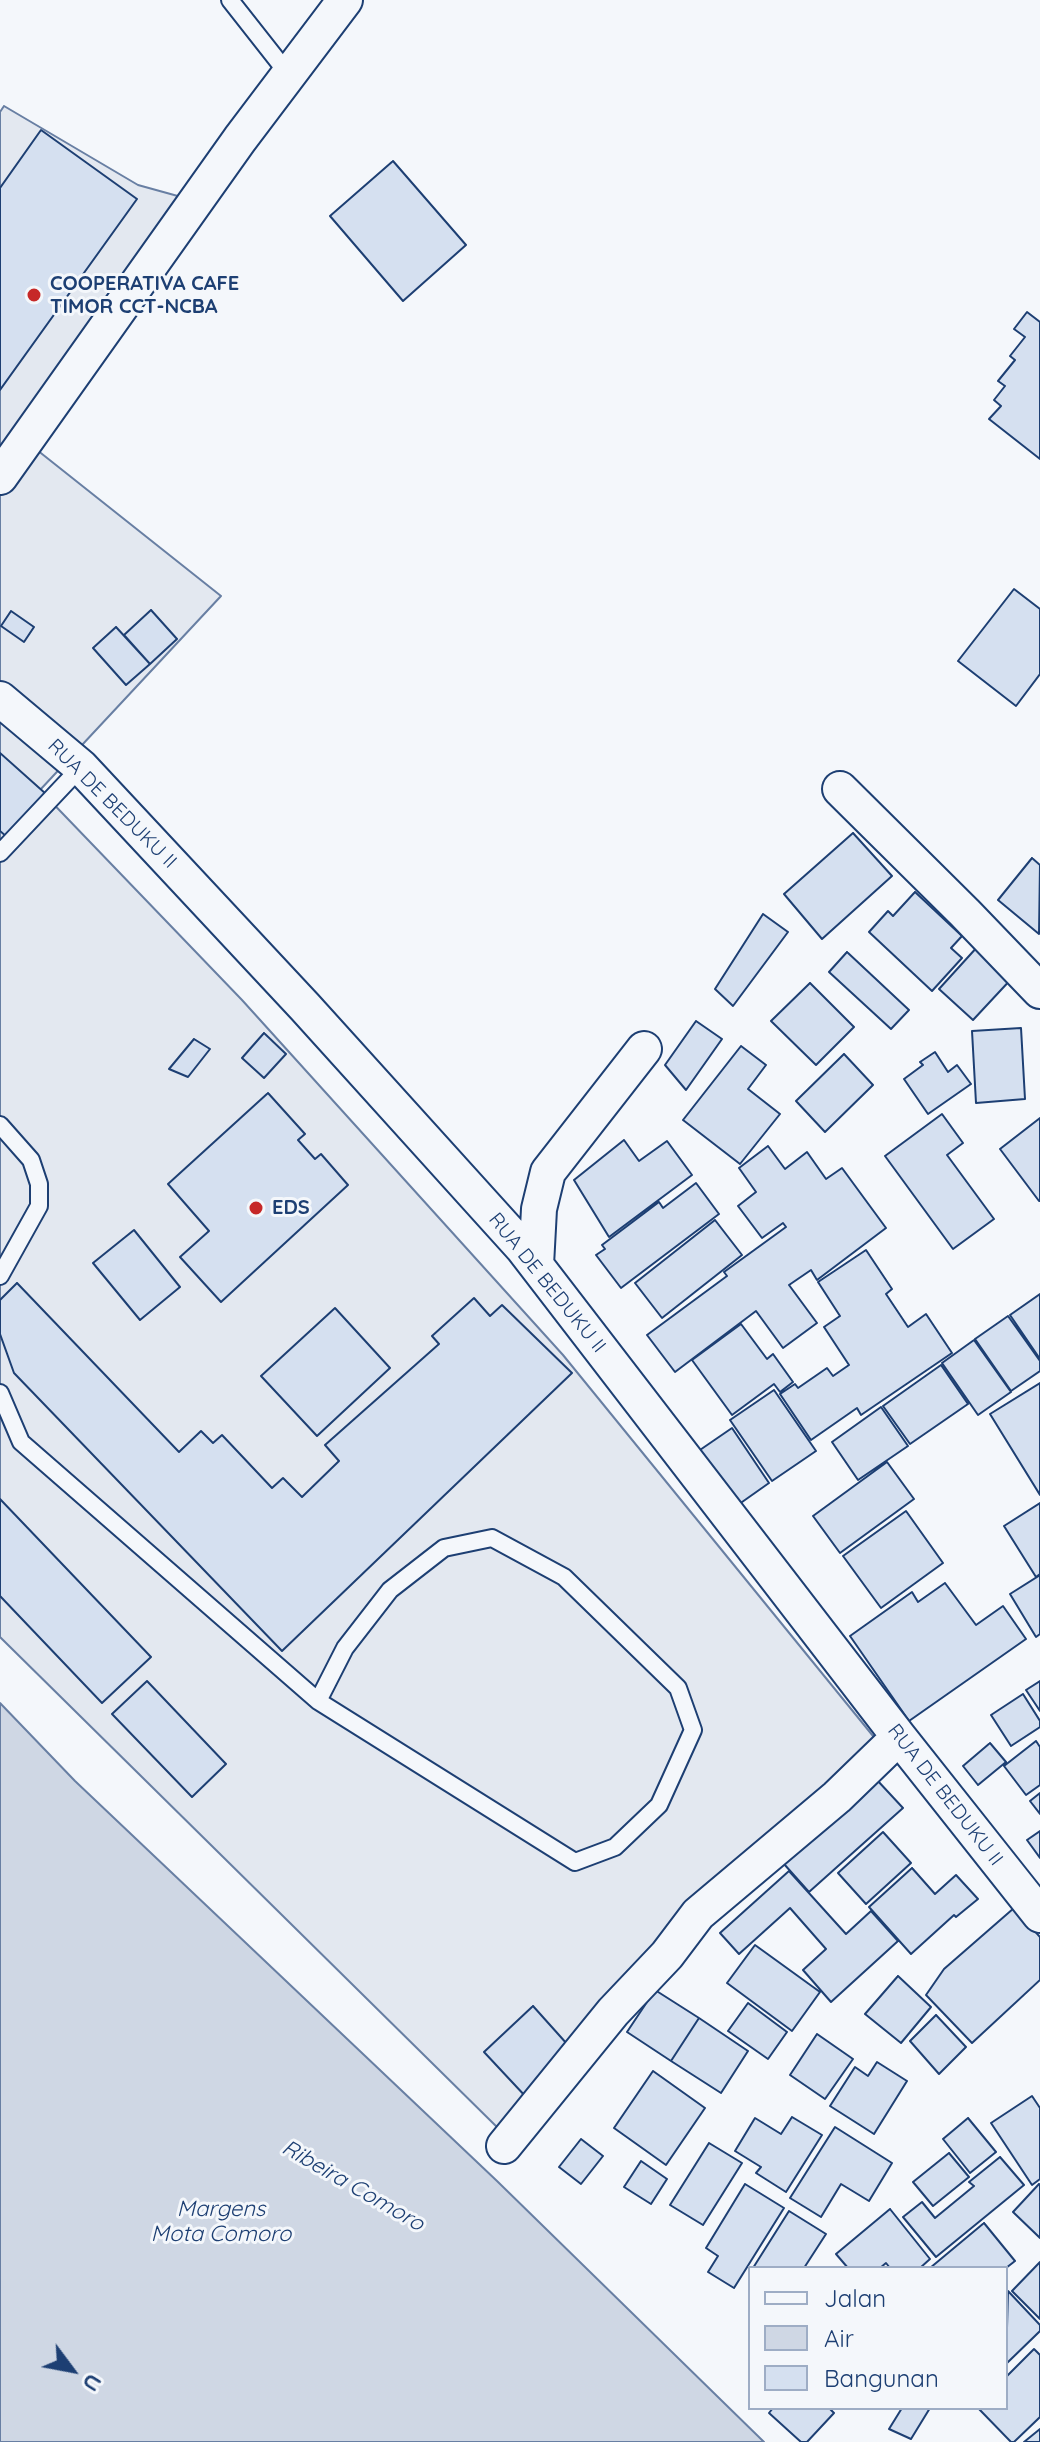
<!DOCTYPE html>
<html>
<head>
<meta charset="utf-8">
<style>
	body { margin:0 }
	#map { position:relative; width:1040px; height:2442px; overflow:hidden; background:#f4f7fb; font-family:Quicksand,sans-serif }
	canvas { display:block }
	.legend { position:absolute; left:748px; top:2266px; width:260px; height:144px; box-sizing:border-box; background:#f4f7fb; border:2px solid #9eadc5; margin:0; padding:10px 14px; list-style:none; font-size:24px; color:#1d3f73 }
	.legend li { display:flex; align-items:center; gap:16px; height:40px }
	.legend b { width:40px; border:2px solid #9eadc5 }
	.north { position:absolute; left:32px; top:2330px; width:80px; height:80px; -webkit-text-stroke:6px #f4f7fb; paint-order:stroke; rotate:122deg; font-size:22px; font-weight:700; line-height:32px; text-align:center; color:#1d3f73 }
	.north::after { content:''; display:block; margin:auto; width:28px; height:36px; background:#1d3f73; clip-path:polygon(50% 0,100% 100%,50% 72%,0 100%) }
</style>
</head>
<body>
<div id="map">
<canvas width="1040" height="2442"></canvas>
<ul class="legend">
<li><b style="height:10px;background:#f4f7fb"></b>Jalan</li>
<li><b style="height:22px;background:#cfd7e4"></b>Air</li>
<li><b style="height:22px;background:#d5e0f0"></b>Bangunan</li>
</ul>
<div class="north">U</div>
</div>
<script>
const c = document.querySelector('canvas').getContext('2d');
c.lineJoin = 'round';
function fill(path, color) {
  c.fillStyle = color;
  c.fill(path, 'evenodd');
}
function poly(rows) {
  const path = new Path2D();
  for (const r of rows) {
    path.moveTo(r[0], r[1]);
    for (let i = 2; i < r.length; i += 2) path.lineTo(r[i], r[i + 1]);
  }
  return path;
}
function strokePath(path, color, width, dash) {
  c.strokeStyle = color;
  c.lineWidth = width;
  c.lineCap = dash ? 'butt' : 'round';
  c.setLineDash(dash || []);
  c.stroke(path);
}
function label(font, color, halo, rows, align = 'center') {
  c.font = font + ' Quicksand,sans-serif';
  c.lineWidth = 6;
  c.setLineDash([]);
  c.textBaseline = 'middle';
  c.strokeStyle = halo;
  c.fillStyle = color;
  for (const [text, x, y, turn = 0] of rows) {
    c.save();
    c.translate(x, y);
    c.rotate((+turn || 0) * Math.PI / 180);
    c.textAlign = isNaN(turn) ? turn : align;
    if (halo) c.strokeText(text, 0, 0);
    c.fillText(text, 0, 0);
    c.restore();
  }
}
const parking = poly([
	[4,106,138,185,203,203,32,446,221,596,40,790,242,1000,563,1355,882,1747,502,2132,0,1637,0,112,4,106]
]);
fill(parking, '#e3e8f0');
strokePath(parking, '#687fa3', 2);
const water = poly([
	[0,1703,75,1781,497,2181,764,2442,0,2442,0,1703]
]);
fill(water, '#cfd7e4');
strokePath(water, '#687fa3', 2);
const building = poly([
	[41,130,137,199,0,390,0,188,41,130],
	[393,161,466,245,403,301,330,216,393,161],
	[1027,312,1040,322,1040,459,989,419,1001,406,994,400,1005,386,998,381,1015,360,1010,356,1025,337,1014,329,1027,312],
	[1014,589,1040,609,1040,674,1016,706,958,661,1014,589],
	[151,610,177,639,150,664,124,635,151,610],
	[11,611,34,627,24,642,1,626,11,611],
	[116,627,150,664,126,685,93,648,116,627],
	[0,753,46,794,7,837,0,831,0,753],
	[853,833,892,876,822,939,784,894,853,833],
	[1032,858,1040,865,1039,934,998,900,1032,858],
	[915,892,962,936,951,948,962,958,932,991,869,932,888,911,893,916,915,892],
	[763,914,788,932,733,1006,715,989,763,914],
	[979,945,1014,976,973,1020,939,989,979,945],
	[847,952,909,1010,891,1029,829,972,847,952],
	[810,983,854,1027,816,1065,771,1021,810,983],
	[696,1021,722,1039,686,1090,665,1065,696,1021],
	[1021,1028,1025,1099,976,1103,972,1031,1021,1028],
	[264,1033,286,1054,264,1078,242,1058,264,1033],
	[194,1039,210,1049,188,1077,169,1069,194,1039],
	[741,1046,766,1065,748,1089,780,1114,740,1164,683,1120,741,1046],
	[935,1052,948,1072,957,1065,971,1084,928,1114,904,1079,923,1065,920,1062,935,1052],
	[844,1054,873,1085,825,1132,796,1101,844,1054],
	[268,1093,305,1134,298,1140,315,1159,321,1154,348,1185,221,1302,180,1257,209,1231,168,1184,268,1093],
	[942,1114,963,1143,947,1155,994,1219,953,1249,885,1156,942,1114],
	[1040,1118,1040,1201,1039,1201,1000,1149,1040,1118],
	[624,1140,639,1161,667,1141,692,1175,609,1237,574,1180,624,1140],
	[768,1146,785,1169,807,1152,826,1179,842,1168,886,1228,817,1280,811,1270,789,1285,817,1323,783,1348,756,1311,675,1372,647,1335,727,1276,724,1272,786,1227,783,1223,762,1238,738,1206,756,1192,739,1168,768,1146],
	[696,1183,719,1214,621,1288,596,1255,605,1249,602,1245,659,1202,663,1208,696,1183],
	[715,1220,742,1255,662,1318,635,1283,715,1220],
	[134,1230,180,1287,140,1320,93,1263,134,1230],
	[866,1250,892,1289,886,1294,908,1327,926,1314,952,1353,861,1415,857,1408,811,1440,780,1394,795,1384,798,1388,827,1368,833,1376,849,1365,824,1327,840,1316,818,1282,866,1250],
	[17,1283,179,1452,201,1431,213,1443,222,1435,272,1488,283,1478,302,1497,339,1461,325,1445,439,1344,432,1336,474,1298,490,1316,502,1305,572,1373,282,1651,14,1373,0,1334,0,1300,17,1283],
	[1040,1294,1040,1359,1010,1315,1040,1294],
	[335,1308,390,1368,317,1436,261,1376,335,1308],
	[1008,1316,1040,1361,1040,1371,1011,1391,975,1339,1008,1316],
	[741,1324,767,1359,773,1354,793,1382,780,1392,774,1384,732,1415,692,1360,741,1324],
	[974,1340,1011,1392,978,1415,942,1363,974,1340],
	[941,1365,968,1404,910,1444,883,1406,941,1365],
	[1040,1383,1040,1495,990,1414,1040,1383],
	[774,1390,816,1451,772,1481,730,1420,774,1390],
	[881,1407,908,1446,858,1480,832,1442,881,1407],
	[732,1428,769,1483,735,1507,697,1452,732,1428],
	[887,1462,914,1499,840,1553,813,1516,887,1462],
	[0,1499,151,1657,102,1703,0,1596,0,1499],
	[1040,1503,1040,1574,1036,1577,1004,1526,1040,1503],
	[906,1511,943,1563,881,1608,843,1556,906,1511],
	[1040,1575,1040,1634,1036,1637,1010,1594,1040,1575],
	[945,1583,976,1625,1003,1606,1026,1639,909,1721,850,1636,912,1592,918,1602,945,1583],
	[147,1681,226,1764,192,1797,112,1714,147,1681],
	[1040,1681,1040,1711,1026,1690,1040,1681],
	[1023,1694,1040,1721,1040,1727,1011,1746,991,1715,1023,1694],
	[1036,1741,1040,1747,1040,1785,1026,1795,1004,1766,1036,1741],
	[990,1743,1006,1762,978,1785,963,1766,990,1743],
	[877,1780,903,1808,809,1892,784,1864,877,1780],
	[1040,1793,1040,1814,1030,1801,1040,1793],
	[1040,1831,1040,1858,1027,1840,1040,1831],
	[883,1832,911,1863,866,1904,838,1873,883,1832],
	[912,1868,935,1894,956,1875,978,1899,956,1917,954,1915,911,1954,869,1907,912,1868],
	[789,1871,846,1934,871,1911,898,1941,831,2002,803,1970,826,1949,790,1908,739,1954,720,1933,789,1871],
	[1014,1908,1040,1937,1040,1980,972,2043,926,1995,944,1969,1014,1908],
	[755,1945,820,1992,792,2031,727,1983,755,1945],
	[898,1976,931,2007,901,2043,865,2014,898,1976],
	[655,1990,699,2018,671,2061,627,2032,655,1990],
	[748,2003,787,2032,768,2059,728,2031,748,2003],
	[533,2006,576,2054,527,2098,484,2052,533,2006],
	[936,2015,966,2047,939,2074,910,2041,936,2015],
	[699,2018,748,2051,721,2093,671,2061,699,2018],
	[817,2034,853,2059,825,2099,790,2075,817,2034],
	[877,2062,907,2081,874,2134,830,2106,855,2067,868,2076,877,2062],
	[653,2071,705,2108,666,2165,614,2128,653,2071],
	[1032,2096,1040,2108,1040,2179,1032,2185,991,2123,1032,2096],
	[792,2117,822,2135,786,2192,756,2173,761,2167,735,2151,755,2118,781,2134,792,2117],
	[968,2118,996,2152,970,2173,943,2139,968,2118],
	[835,2127,892,2163,869,2201,841,2184,821,2217,790,2198,835,2127],
	[581,2139,603,2156,581,2184,559,2167,581,2139],
	[709,2143,742,2163,703,2225,670,2205,709,2143],
	[949,2153,969,2177,933,2206,913,2182,949,2153],
	[1000,2157,1024,2185,936,2257,903,2217,922,2202,935,2218,974,2186,969,2182,1000,2157],
	[641,2161,667,2179,651,2204,624,2187,641,2161],
	[745,2184,784,2208,734,2288,708,2272,718,2256,706,2248,745,2184],
	[1039,2184,1040,2185,1040,2238,1013,2212,1039,2184],
	[890,2209,930,2259,920,2268,890,2268,886,2263,880,2268,848,2268,836,2254,890,2209],
	[789,2211,826,2234,804,2268,753,2268,789,2211],
	[984,2223,1015,2261,1006,2268,930,2268,984,2223],
	[1040,2262,1040,2319,1012,2291,1040,2262],
	[1008,2291,1040,2325,1040,2331,1006,2364,1008,2291],
	[1034,2349,1040,2355,1040,2417,1014,2442,1011,2442,978,2408,1006,2408,1006,2377,1034,2349],
	[773,2408,829,2408,834,2413,807,2442,801,2442,769,2413,773,2408],
	[902,2408,930,2408,911,2439,889,2429,902,2408],
	[1040,2429,1040,2442,1024,2442,1040,2429]
]);
fill(building, '#d5e0f0');
strokePath(building, '#1d3f73', 2);
const lane = poly([
	[230,0,289,75],
	[0,853,81,767],
	[0,1125,31,1160,39,1184,39,1206,0,1276],
	[0,1393,21,1442,318,1701,575,1862,615,1847,659,1805,693,1730,678,1688,564,1577,492,1538,444,1548,390,1590,345,1648,318,1701]
]);
const street = poly([
	[0,477,240,139,345,0],
	[0,699,81,767,305,1007,522,1247,899,1737,1040,1915],
	[840,789,965,913,1040,991],
	[536,1265,539,1209,548,1172,644,1049],
	[504,2146,613,2012,667,1955,698,1914,837,1797,899,1737]
]);
strokePath(lane, '#1d3f73', 20);
strokePath(street, '#1d3f73', 38);
strokePath(lane, '#f4f7fb', 16);
strokePath(street, '#f4f7fb', 34);
for (const [x, y, r, color] of [
	[34,295,8,"#c62828"],
	[256,1208,8,"#c62828"]
]) {
  const dot = new Path2D();
  dot.arc(x, y, r, 0, 2 * Math.PI);
  c.fillStyle = color;
  c.fill(dot);
  strokePath(dot, '#f4f7fb', 3);
}
label('bold 20px', '#1d3f73', '#f4f7fb', [
	["COOPERATIVA CAFE",50,284],
	["TIMOR CCT-NCBA",50,307],
	["EDS",272,1208]
], 'left');
label('20px', '#1d3f73', '#f4f7fb', [
	["RUA DE BEDUKU II",112,804,45],
	["RUA DE BEDUKU II",547,1283,51],
	["RUA DE BEDUKU II",945,1795,52]
]);
label('italic 22px', '#1d3f73', '#f4f7fb', [
	["Ribeira Comoro",353,2186,30],
	["Margens",221,2209],
	["Mota Comoro",221,2234]
]);
</script>
</body>
</html>
